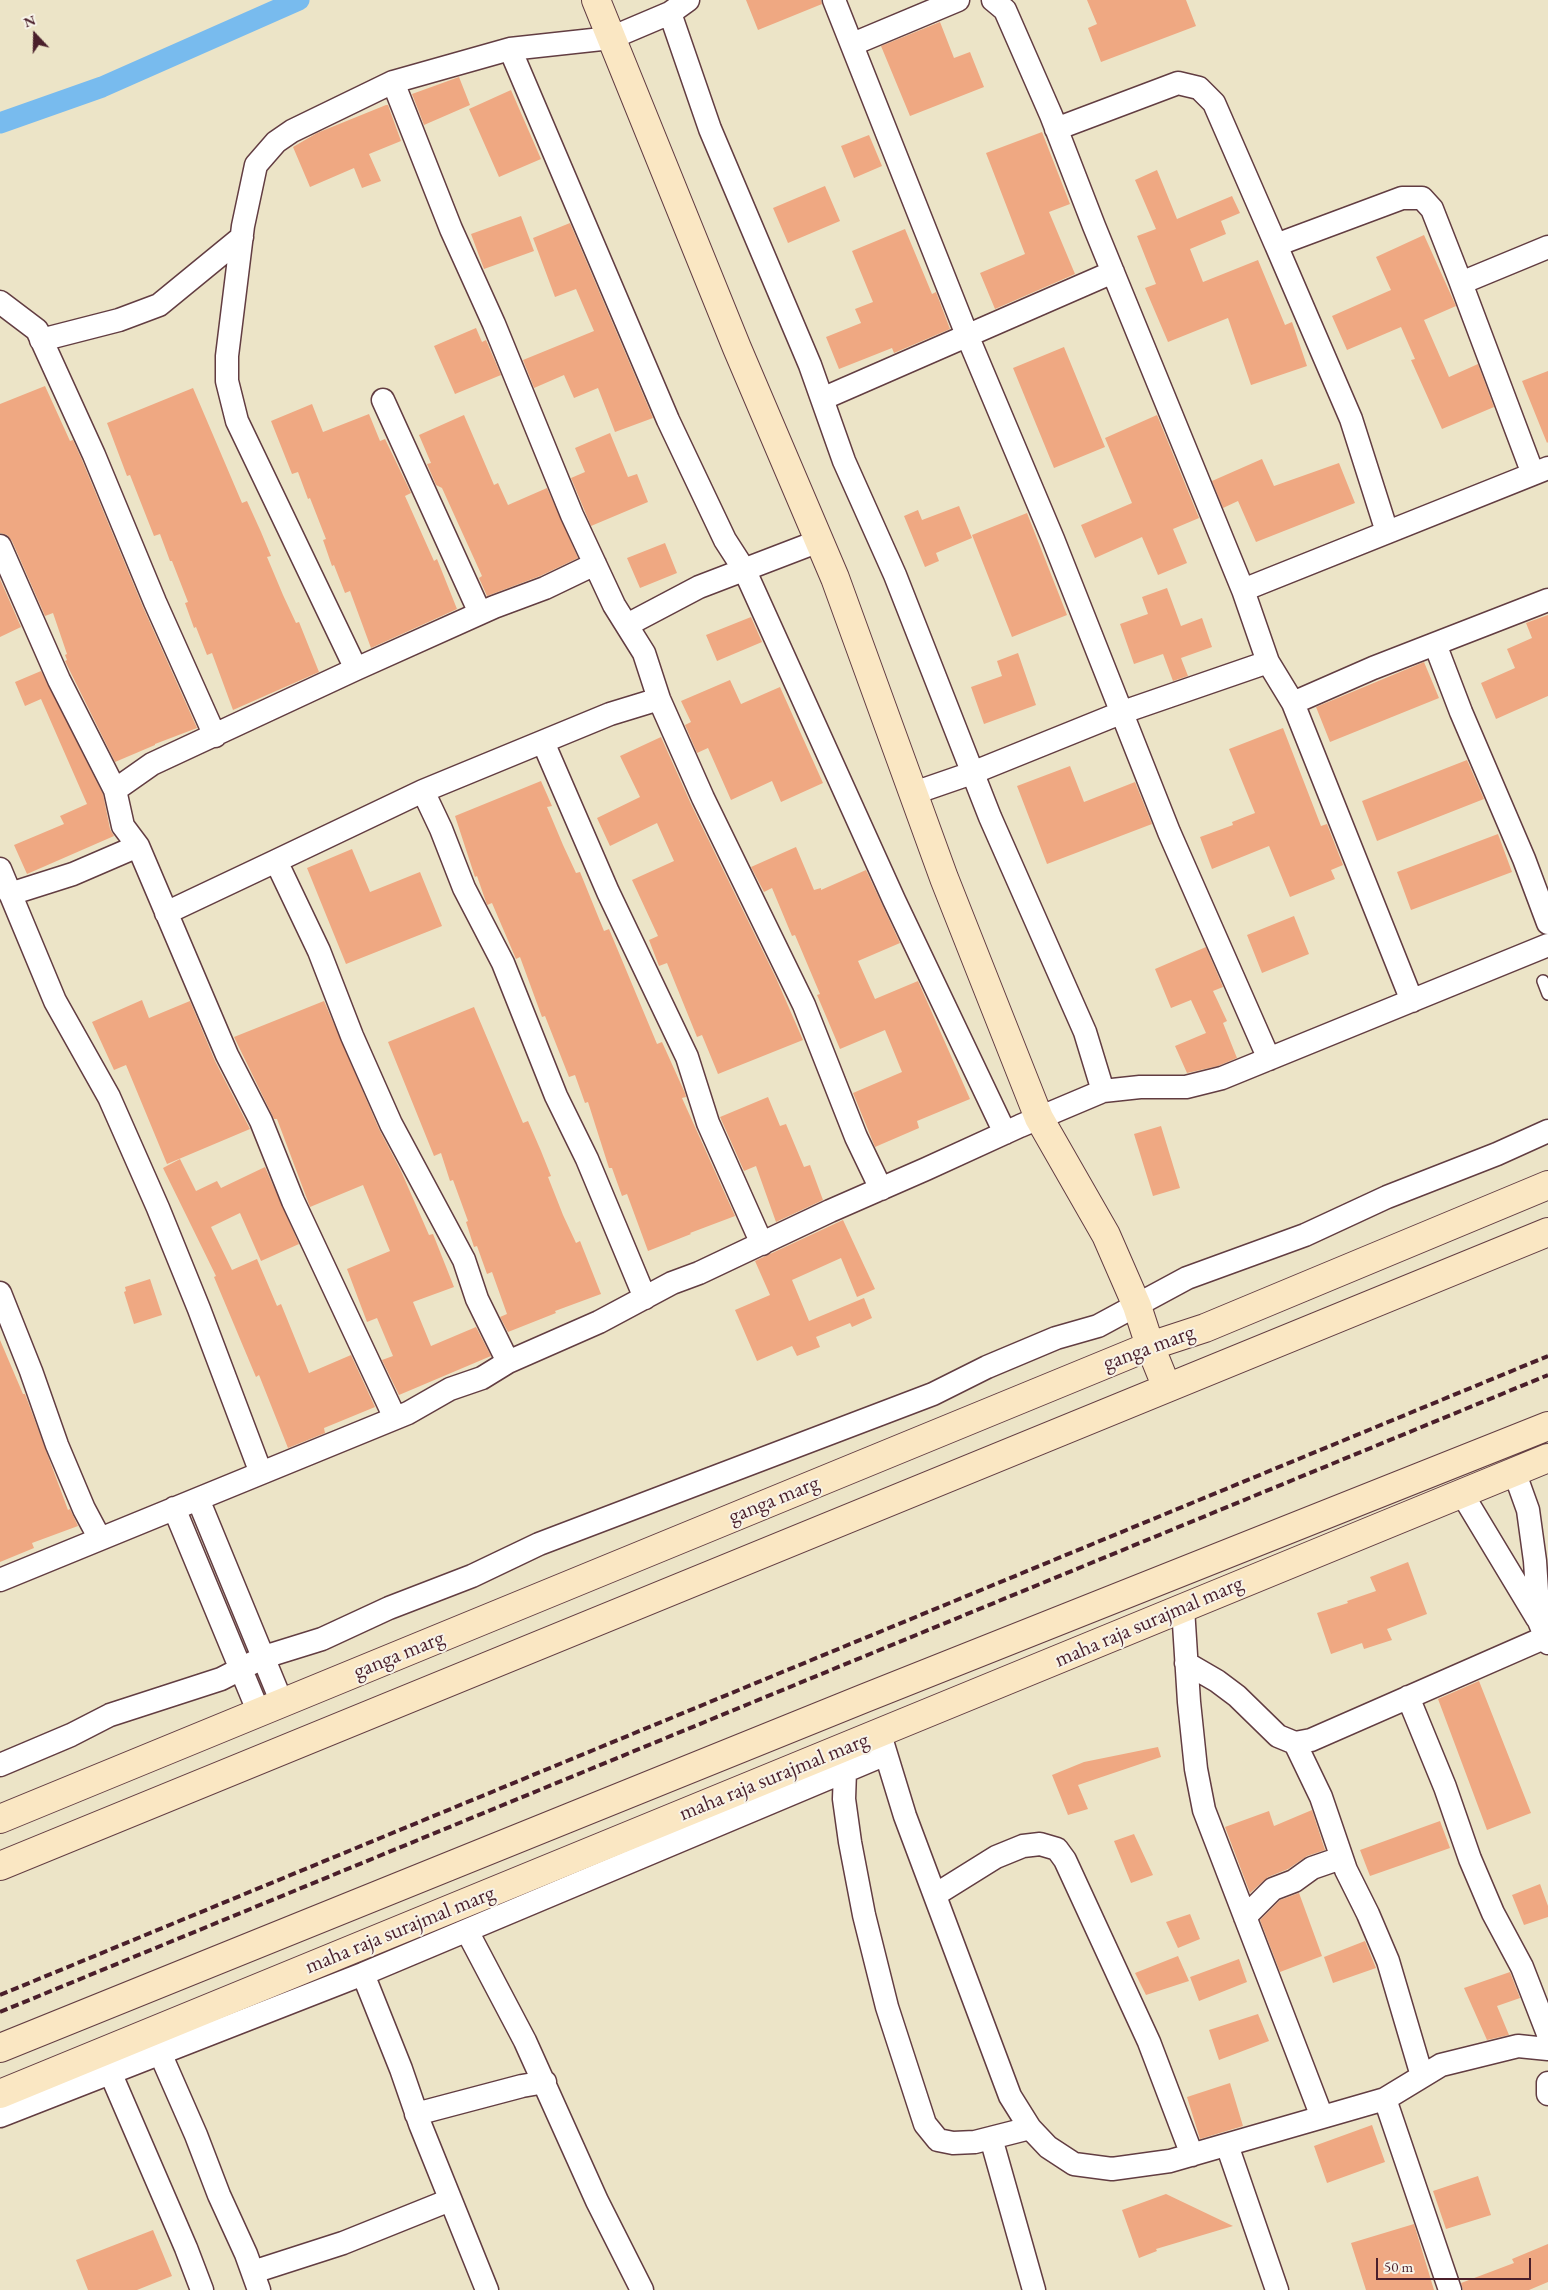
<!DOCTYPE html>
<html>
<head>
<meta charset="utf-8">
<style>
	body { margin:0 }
	#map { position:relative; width:1548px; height:2290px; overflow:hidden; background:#ece4c7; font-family:"EB Garamond",serif }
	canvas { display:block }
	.north { position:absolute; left:10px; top:10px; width:50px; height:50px; -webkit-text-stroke:4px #f7f3e8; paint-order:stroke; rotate:339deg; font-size:14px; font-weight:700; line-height:20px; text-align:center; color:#4a1f2b }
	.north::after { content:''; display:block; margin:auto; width:18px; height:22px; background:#4a1f2b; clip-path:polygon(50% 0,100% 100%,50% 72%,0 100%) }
	.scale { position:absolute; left:1376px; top:2258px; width:155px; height:22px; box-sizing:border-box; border:2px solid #4a1f2b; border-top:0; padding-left:6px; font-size:15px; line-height:18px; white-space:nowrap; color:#4a1f2b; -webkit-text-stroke:4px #f7f3e8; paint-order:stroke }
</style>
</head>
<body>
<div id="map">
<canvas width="1548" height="2290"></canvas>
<div class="north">N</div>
<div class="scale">50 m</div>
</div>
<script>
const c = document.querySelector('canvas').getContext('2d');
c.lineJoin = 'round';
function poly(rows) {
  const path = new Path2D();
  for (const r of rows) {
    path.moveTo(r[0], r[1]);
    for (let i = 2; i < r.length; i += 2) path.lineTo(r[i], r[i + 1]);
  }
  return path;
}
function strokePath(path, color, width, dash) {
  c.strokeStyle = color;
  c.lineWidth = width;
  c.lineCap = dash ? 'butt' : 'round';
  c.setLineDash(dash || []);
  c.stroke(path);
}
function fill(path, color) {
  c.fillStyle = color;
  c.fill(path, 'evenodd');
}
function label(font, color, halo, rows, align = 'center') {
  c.font = font + ' "EB Garamond",serif';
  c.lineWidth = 4;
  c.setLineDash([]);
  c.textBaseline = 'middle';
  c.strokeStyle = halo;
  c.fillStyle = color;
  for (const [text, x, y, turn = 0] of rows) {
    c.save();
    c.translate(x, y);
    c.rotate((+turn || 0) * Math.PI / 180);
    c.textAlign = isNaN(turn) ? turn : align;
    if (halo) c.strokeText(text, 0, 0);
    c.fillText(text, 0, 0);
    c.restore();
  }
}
strokePath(poly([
	[0,123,102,87,299,0]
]), '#78bbee', 21);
fill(poly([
	[746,0,821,0,822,4,758,30],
	[1087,0,1186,0,1196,26,1101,62,1088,28,1097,24],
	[940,22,954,58,970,52,984,87,910,116,881,46],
	[459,77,470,105,424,125,412,94],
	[511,90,541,159,499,177,469,109],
	[386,105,388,105,401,141,369,154,381,181,362,188,354,168,310,187,293,147,317,133],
	[1042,132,1070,204,1049,212,1075,274,995,309,980,273,1025,254,986,153],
	[869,135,882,166,854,178,841,146],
	[1157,170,1177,219,1232,196,1240,213,1221,221,1226,234,1190,249,1203,282,1258,260,1285,325,1292,322,1307,366,1251,385,1228,318,1168,342,1145,288,1156,284,1137,236,1156,229,1135,180],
	[825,186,840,221,788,243,773,208],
	[521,216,534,251,484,269,471,234],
	[570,223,653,418,615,432,598,388,574,398,564,375,534,388,523,360,594,331,576,289,555,297,533,238],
	[905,229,932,294,936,292,950,329,894,353,892,348,839,369,826,337,861,323,855,309,873,302,852,251],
	[1424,235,1456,306,1424,320,1449,377,1478,364,1494,407,1442,429,1411,360,1415,359,1401,327,1347,350,1332,316,1391,290,1376,257],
	[476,328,482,342,486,340,501,375,455,394,434,346],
	[1064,347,1105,447,1054,468,1013,368],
	[1548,371,1548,442,1547,443,1522,381],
	[45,386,70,441,73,440,82,460,143,607,197,728,155,744,155,745,115,762,65,661,67,660,65,655,67,654,53,613,45,616,12,541,7,535,0,533,0,404],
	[193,388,242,503,247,501,261,532,271,556,267,557,283,595,296,623,299,622,319,672,233,710,212,653,207,655,196,627,194,628,185,603,188,602,172,561,170,561,160,534,154,536,130,475,127,476,107,423],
	[312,404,323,432,369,414,380,441,385,439,411,493,405,496,434,561,437,559,457,609,371,648,350,591,345,593,334,565,332,566,323,540,326,539,310,498,308,499,298,472,292,474,271,421],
	[464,415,494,485,498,483,508,505,547,488,578,558,540,576,487,596,479,578,482,576,442,488,436,485,427,464,431,463,419,435],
	[1157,415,1199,518,1173,529,1187,563,1158,575,1142,537,1095,558,1081,525,1132,503,1105,438],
	[610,433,628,477,637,474,648,502,591,526,571,478,585,472,575,448],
	[1262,459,1274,486,1339,463,1355,503,1256,542,1238,501,1223,508,1212,481],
	[959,506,972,538,936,553,939,561,925,567,904,516,918,510,922,520],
	[1027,513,1067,615,1012,637,972,535],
	[665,543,677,573,640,588,627,558],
	[0,579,21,627,0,637],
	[1167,588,1181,626,1202,618,1212,647,1181,658,1188,676,1173,681,1163,654,1134,664,1120,624,1148,614,1142,597],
	[1548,615,1548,696,1496,719,1481,683,1515,668,1507,649,1532,638,1526,623],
	[751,617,762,642,717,661,706,635],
	[1018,653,1036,705,984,724,971,687,1002,676,997,661],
	[1424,662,1439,698,1330,742,1316,707],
	[41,671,103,794,110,829,114,836,27,874,14,845,64,824,60,816,87,804,41,699,25,706,15,682],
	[730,680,741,704,780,687,823,783,781,802,772,781,731,800,708,748,697,753,685,725,691,722,681,701],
	[1283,728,1321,826,1327,824,1343,865,1331,870,1335,879,1290,897,1269,846,1212,869,1200,837,1233,825,1232,822,1255,813,1229,749],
	[661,737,691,804,776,978,803,1040,718,1074,702,1035,697,1037,667,963,659,966,649,940,658,936,632,880,674,861,657,823,610,846,597,818,640,797,620,756],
	[1467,760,1484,799,1377,841,1362,801],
	[1070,766,1084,802,1135,782,1152,824,1047,864,1017,786],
	[541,781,552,806,547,807,563,845,576,873,580,872,604,931,609,929,657,1044,662,1042,685,1093,686,1097,682,1098,735,1216,690,1233,691,1234,648,1251,627,1194,622,1196,612,1168,609,1168,588,1102,585,1103,575,1075,569,1077,545,1016,542,1017,520,957,516,959,492,903,487,905,477,876,475,877,455,816],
	[1498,834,1512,872,1411,910,1397,872],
	[796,847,814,890,821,888,821,890,866,870,900,943,858,961,875,999,918,981,970,1099,917,1121,919,1128,875,1147,853,1093,902,1072,885,1030,840,1049,817,995,820,994,795,935,792,936,772,888,764,892,751,867],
	[352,849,370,892,420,872,442,926,346,964,307,868],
	[1294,916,1309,954,1262,973,1247,935],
	[1206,947,1223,987,1213,991,1227,1021,1223,1023,1237,1058,1218,1066,1187,1073,1175,1046,1206,1033,1191,1000,1171,1008,1155,969],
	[142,1000,149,1018,190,1001,215,1061,250,1129,167,1164,126,1065,114,1070,92,1022],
	[324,1001,379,1129,401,1171,429,1235,433,1234,454,1287,413,1302,431,1346,476,1327,491,1356,399,1395,382,1360,393,1356,377,1318,367,1322,347,1269,390,1251,363,1185,310,1207,277,1119,274,1119,234,1037],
	[474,1007,523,1123,528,1121,541,1151,551,1176,548,1177,563,1215,576,1243,580,1241,601,1294,555,1311,556,1313,508,1332,500,1317,507,1314,492,1272,487,1274,477,1246,474,1247,466,1222,468,1221,453,1180,450,1181,441,1153,434,1156,388,1042],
	[768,1097,780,1126,786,1124,804,1167,810,1165,823,1200,776,1222,756,1166,744,1171,720,1117],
	[1161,1126,1180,1188,1153,1196,1134,1134],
	[180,1159,196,1191,217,1181,221,1188,265,1167,299,1244,261,1261,240,1213,211,1227,232,1270,257,1259,277,1306,281,1304,309,1373,351,1355,375,1407,324,1428,325,1433,288,1448,259,1375,256,1377,214,1277,216,1276,163,1168],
	[843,1220,875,1289,857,1297,841,1258,792,1280,809,1321,864,1298,872,1318,852,1327,850,1323,816,1337,820,1347,797,1356,792,1346,757,1361,735,1310,770,1295,755,1261],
	[150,1279,162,1315,134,1324,124,1292,126,1291,125,1287],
	[0,1340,23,1394,25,1394,68,1510,70,1509,78,1526,32,1543,34,1548,0,1562],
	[1408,1562,1427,1614,1387,1629,1392,1640,1364,1649,1362,1643,1331,1654,1317,1613,1348,1603,1347,1601,1376,1591,1370,1577],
	[1479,1681,1531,1813,1487,1830,1438,1699],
	[1158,1747,1161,1757,1078,1785,1088,1809,1068,1815,1052,1775,1084,1762],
	[1312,1810,1325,1850,1307,1856,1288,1869,1268,1877,1250,1893,1225,1827,1269,1811,1274,1826],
	[1440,1821,1450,1848,1370,1876,1360,1850],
	[1134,1834,1153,1875,1131,1883,1114,1841],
	[1540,1884,1548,1906,1548,1917,1524,1925,1512,1895],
	[1299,1893,1322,1956,1280,1972,1260,1920,1280,1900],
	[1190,1914,1200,1939,1178,1948,1166,1922],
	[1365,1941,1376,1968,1333,1983,1324,1957],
	[1178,1956,1189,1981,1146,1995,1135,1973],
	[1239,1959,1247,1982,1199,2001,1190,1977],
	[1510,1972,1520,1998,1497,2006,1509,2035,1487,2040,1464,1988],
	[1258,2014,1269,2041,1219,2060,1209,2030],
	[1230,2083,1243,2126,1200,2139,1187,2097],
	[1372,2125,1385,2162,1327,2183,1314,2146],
	[1478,2176,1491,2215,1446,2229,1433,2191],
	[1166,2194,1233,2226,1156,2249,1157,2251,1139,2258,1122,2210],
	[1414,2224,1434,2290,1366,2290,1351,2243],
	[153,2230,172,2276,137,2290,88,2290,76,2260],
	[1548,2244,1548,2282,1529,2290,1463,2290,1461,2283,1514,2263,1512,2259]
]), '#efa882');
const lane = poly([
	[1543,981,1548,994]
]);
const street = poly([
	[688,0,670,13,611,38,510,49,393,82,451,229,494,324,572,515,614,605,644,653,659,699,703,798,804,1005,856,1137,881,1189],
	[834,0,967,335,1053,539,1169,832,1269,1059],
	[993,0,1005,10,1051,115,1094,226,1243,590],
	[670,13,710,129,810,365,844,461,895,575,990,817,1085,1032,1103,1091],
	[853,44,958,0],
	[510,49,668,420,725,540,745,571,894,900,1005,1133],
	[1056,129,1178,83,1199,88,1214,103,1276,245,1402,198,1422,198,1432,209,1461,283,1548,247],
	[1276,245,1351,419,1387,532],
	[1461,283,1533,474],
	[0,302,37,330,94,455,155,602,215,736],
	[41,340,119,320,159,305,242,237],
	[822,399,1113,272],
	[383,400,480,613],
	[1548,468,1243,590,1268,662,1293,703,1373,668,1548,600],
	[0,546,59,680,115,790,123,826,138,846,227,1055,261,1121,293,1201,395,1418],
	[627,625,699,587,819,541],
	[1435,644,1461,712,1524,859,1548,923],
	[356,669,237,421,227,381,227,356,243,226,256,165,276,142,292,131,393,82],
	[1293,703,1412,1001],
	[543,742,608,892,687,1057,708,1123,762,1244],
	[115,790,152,764,356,669,494,607,545,588,595,564],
	[914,793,972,773,1123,712,1268,662],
	[276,861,423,791],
	[0,869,55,1001,109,1097,158,1208,199,1309,261,1473],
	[10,894,73,874,138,846],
	[166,913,276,861,319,951,352,1036,391,1124,464,1260,477,1299,508,1362],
	[0,1293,31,1371,57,1445,84,1509,100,1539],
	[645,1298,587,1159,556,1096,503,963,464,888,441,829,423,791,610,714,659,699],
	[1514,1471,1528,1510,1535,1561,1539,1621,1548,1643],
	[1461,1492,1537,1618],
	[198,1499,282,1703],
	[174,1508,259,1713],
	[0,1580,408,1413,450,1389,482,1378,508,1362,599,1322,672,1283,699,1273,830,1211,926,1169,1020,1126,1103,1091,1140,1087,1186,1087,1222,1078,1548,945],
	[1183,1608,1189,1702,1196,1769,1204,1810,1322,2117],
	[1186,1663,1217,1681,1237,1696,1278,1736,1295,1743,1311,1740,1546,1637],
	[1408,1697,1445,1787,1470,1859,1493,1913,1522,1967,1548,2034],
	[882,1741,905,1816,1010,2096,1030,2128,1048,2147,1074,2164,1112,2169,1170,2161,1385,2099],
	[1295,1743,1321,1797,1346,1870,1368,1914,1388,1961,1422,2076],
	[0,1765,71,1735,110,1715,221,1679,264,1657,322,1639,389,1608,472,1576,539,1544,933,1394,987,1367,1056,1338,1098,1326,1187,1278,1305,1235,1387,1197,1497,1154,1548,1131],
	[845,1771,844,1799,850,1842,864,1915,887,2007,925,2124,938,2140,953,2143,975,2142,1030,2128],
	[935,1895,996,1857,1023,1846,1040,1844,1057,1849,1065,1860,1149,2042,1192,2155],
	[1245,1917,1273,1889,1294,1881,1312,1868,1341,1858],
	[467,1931,525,2041,597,2201,642,2290],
	[363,1974,401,2069,420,2124,487,2290],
	[152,2040,160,2053,196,2135,219,2195,246,2254,259,2290],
	[110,2072,186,2248,202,2290],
	[1548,2083,1548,2094],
	[416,2114,522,2086,545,2082],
	[0,2116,363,1974,886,1754],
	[991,2138,1034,2290],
	[1227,2145,1277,2290],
	[253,2272,343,2243,450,2200],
	[1450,2290,1385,2099,1441,2065,1518,2046,1548,2049]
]);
const secondary = poly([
	[596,0,737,348,835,578,944,878,1039,1118,1106,1235,1137,1306,1150,1346,1167,1388],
	[0,1819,1150,1346,1205,1328,1548,1185],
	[0,1866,1548,1232],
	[0,2048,865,1698,1548,1426],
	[0,2094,1548,1458]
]);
strokePath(lane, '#623d42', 14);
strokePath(street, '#623d42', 25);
strokePath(secondary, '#623d42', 30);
strokePath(lane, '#fff', 11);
strokePath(street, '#fff', 22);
strokePath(secondary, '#fae7c3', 28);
strokePath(poly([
	[0,1995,1548,1356],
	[0,2012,1548,1375]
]), '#4a1f2b', 4, [8, 4]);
label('22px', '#4a1f2b', '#f7f3e8', [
	["ganga marg",1149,1348,-20],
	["ganga marg",774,1500,-22],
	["maha raja surajmal marg",1149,1622,-23],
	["ganga marg",399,1655,-22],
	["maha raja surajmal marg",774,1777,-22],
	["maha raja surajmal marg",400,1930,-22]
]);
</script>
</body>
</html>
